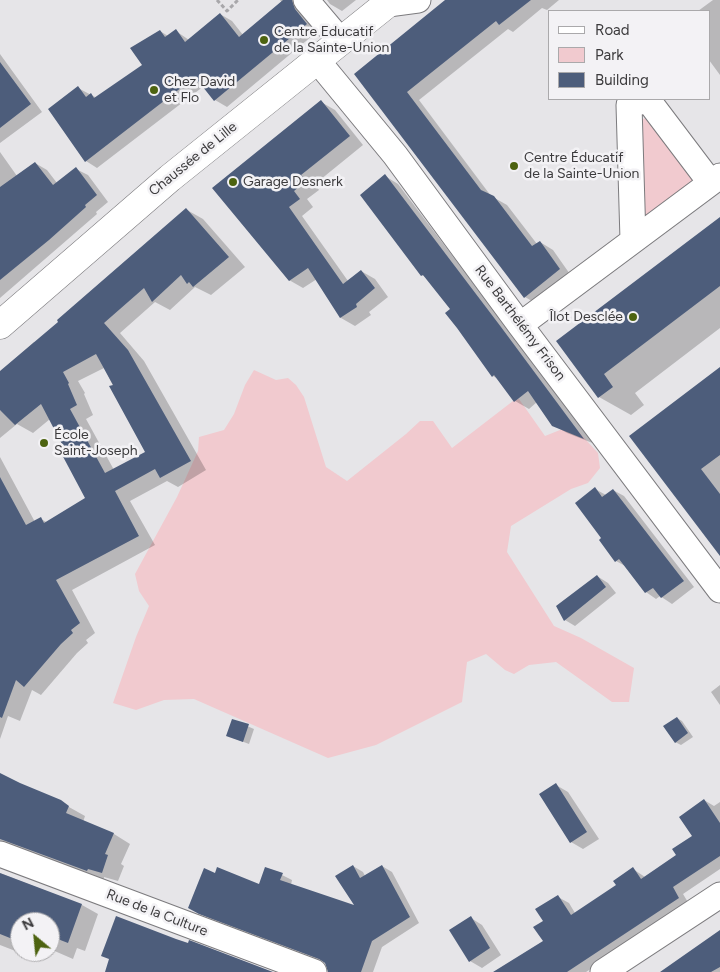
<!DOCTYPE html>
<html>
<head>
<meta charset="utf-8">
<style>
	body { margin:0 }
	#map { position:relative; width:720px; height:972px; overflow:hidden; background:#e6e5e8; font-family:Figtree,sans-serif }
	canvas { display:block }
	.legend { position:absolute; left:548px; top:10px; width:162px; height:90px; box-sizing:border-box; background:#f3f2f5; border:1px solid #aaa9ab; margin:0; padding:6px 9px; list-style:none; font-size:15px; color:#3c3b3d }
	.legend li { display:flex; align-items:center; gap:10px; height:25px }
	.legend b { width:25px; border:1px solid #aaa9ab }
	.north { position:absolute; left:10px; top:912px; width:50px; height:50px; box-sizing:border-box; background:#f3f2f5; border:1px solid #aaa9ab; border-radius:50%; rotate:332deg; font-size:14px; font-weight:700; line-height:20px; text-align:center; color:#3c3b3d }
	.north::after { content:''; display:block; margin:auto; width:18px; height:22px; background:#4d6310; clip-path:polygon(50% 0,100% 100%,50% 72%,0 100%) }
</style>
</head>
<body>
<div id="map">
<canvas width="720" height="972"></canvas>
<ul class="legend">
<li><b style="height:6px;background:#fff"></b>Road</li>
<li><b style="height:14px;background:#f1cacf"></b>Park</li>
<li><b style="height:14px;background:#4d5d7b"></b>Building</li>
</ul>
<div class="north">N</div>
</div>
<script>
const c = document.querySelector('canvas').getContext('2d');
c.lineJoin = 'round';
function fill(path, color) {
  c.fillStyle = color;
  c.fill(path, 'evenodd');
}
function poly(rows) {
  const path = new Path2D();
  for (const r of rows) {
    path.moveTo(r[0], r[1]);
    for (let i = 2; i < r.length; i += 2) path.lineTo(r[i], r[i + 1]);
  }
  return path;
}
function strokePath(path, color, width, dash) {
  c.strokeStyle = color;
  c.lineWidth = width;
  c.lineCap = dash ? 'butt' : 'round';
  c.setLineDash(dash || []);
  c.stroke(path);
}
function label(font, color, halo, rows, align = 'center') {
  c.font = font + ' Figtree,sans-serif';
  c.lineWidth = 5;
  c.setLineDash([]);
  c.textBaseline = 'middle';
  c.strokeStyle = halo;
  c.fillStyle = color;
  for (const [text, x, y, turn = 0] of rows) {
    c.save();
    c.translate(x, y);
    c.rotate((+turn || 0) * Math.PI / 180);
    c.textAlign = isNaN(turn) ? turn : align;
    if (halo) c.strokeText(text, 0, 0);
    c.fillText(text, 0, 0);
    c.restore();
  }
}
fill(poly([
	[649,115,697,179,638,223,635,125],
	[254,370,276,380,288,378,296,385,304,397,326,467,347,481,406,434,420,421,433,421,452,448,513,401,519,399,545,436,565,428,576,429,598,453,600,468,588,483,571,489,511,526,507,552,554,626,581,638,634,668,629,702,612,702,556,662,529,665,514,674,505,670,486,654,467,662,462,702,376,745,328,758,194,699,164,700,136,710,113,703,136,637,149,606,139,591,135,574,177,497,198,451,199,437,224,430,234,414,245,385]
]), '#f1cacf');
fill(poly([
	[280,0,305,0,318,31,227,107,215,100,204,86,97,168,86,161,78,88,97,98,143,66,160,31,168,36,176,31,189,40,220,14,232,21,243,35,282,3],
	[327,0,356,0,342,11,330,4],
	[446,0,559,0,547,10,542,8,513,32,508,29,419,100,491,196,507,205,537,244,540,242,553,250,572,277,537,304,525,297,355,74],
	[713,0,720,0,720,75,709,60,709,11,698,11],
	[0,54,42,112,0,143],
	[321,102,335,110,363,145,315,184,319,190,307,199,313,207,302,216,348,281,361,271,375,279,388,297,369,312,371,315,355,326,341,318,317,279,303,288,289,280,213,188],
	[0,152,17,176,35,163,47,170,57,183,76,169,88,175,108,202,96,212,97,214,0,298],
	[385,176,398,184,595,444,567,433,553,425,537,402,529,409,515,401,498,379,493,376,452,310,427,278,422,275],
	[187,210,203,219,245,267,211,295,195,287,170,310,155,302,120,333,144,361,206,470,178,487,167,481,130,501,155,545,72,590,95,633,86,640,88,643,77,653,41,695,32,690,20,721,8,716,0,739,0,457,35,522,41,519,48,523,87,498,66,448,50,419,33,433,17,424,0,438,0,372,34,342,35,343],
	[104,368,147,452,114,470,86,419,93,415,84,394,85,393,78,381],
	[720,219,720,328,635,393,644,405,631,415,599,397,557,341],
	[720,368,720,554,631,437],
	[595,489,606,495,613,490,624,496,694,587,672,604,660,596,656,599,646,592,627,567,616,561,603,538],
	[597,576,608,583,616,593,575,626,565,620],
	[720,685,720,705,711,692],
	[677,718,682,721,693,737,681,745,675,742],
	[233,720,254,729,249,744,233,738],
	[0,776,60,802,85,816,83,822,114,834,130,844,121,864,124,866,118,881,104,877,104,879,0,841],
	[556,785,568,792,599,839,583,849,571,842],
	[704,800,714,806,720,802,720,869,683,894,689,904,586,972,508,972,545,941,545,921,558,897,569,903,575,913,617,886,633,869,645,877,678,855,693,836],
	[353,866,363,872,365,876,382,866,392,872,419,923,382,947,373,972,329,972,326,962,211,919,199,913,282,875,292,880,291,885,357,908],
	[0,873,82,905,98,914,85,951,77,948,73,959,50,949,50,922,20,922,20,946,18,952,0,945],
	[471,918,482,925,501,955,482,968,470,961,451,931],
	[720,933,720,972,684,972]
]), '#0003');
fill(poly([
	[283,0,292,0,295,9,307,24,214,101,195,77,85,162,48,109,78,86,86,97,91,93,94,98,142,65,130,48,160,30,165,37,176,29,185,42,220,13,239,37],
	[445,0,531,0,499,25,496,21,407,92,481,190,494,196,532,246,540,241,560,269,524,298,354,74],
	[0,62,31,104,0,128],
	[321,100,350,136,301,175,306,181,294,191,300,199,289,207,343,284,361,270,375,288,356,304,357,307,340,318,308,268,289,281,212,188],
	[35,162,53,185,76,167,97,195,85,205,86,207,49,240,0,280,0,187],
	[385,174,501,327,584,439,552,426,528,391,514,402,494,375,492,377,457,328,445,313,450,309,423,275,421,276,360,195],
	[186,208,229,257,193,287,189,282,187,284,181,275,152,302,144,288,104,323,128,350,191,461,160,478,155,469,115,491,139,536,56,580,80,623,71,630,73,633,61,644,24,687,16,680,2,718,0,717,0,477,26,525,41,517,44,523,85,498,60,451,64,448,41,404,15,425,0,410,0,371,58,322,57,320],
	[96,354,113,385,109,386,145,452,105,473,70,409,77,405,68,384,69,383,63,372],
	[720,217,720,286,604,374,613,387,598,398,556,341],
	[720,367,720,455,701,469,720,494,720,556,629,436],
	[595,487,602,497,613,489,684,581,661,598,653,588,645,593,619,559,615,562,599,540,601,538,575,503],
	[597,575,606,587,564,621,556,606],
	[677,717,688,733,675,743,663,726],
	[232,719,249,724,243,742,226,736],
	[0,773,20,783,61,800,69,806,66,813,114,833,105,854,108,855,102,873,88,869,87,871,0,839],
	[556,783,587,832,570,843,539,794],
	[704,799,720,823,720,856,673,887,679,898,567,972,493,972,543,941,533,927,543,921,535,909,558,895,571,915,616,885,613,881,633,867,641,879,676,855,672,849,692,836,679,817],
	[353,865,360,878,382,865,410,917,372,941,361,972,328,972,325,963,319,959,199,914,188,908,204,868,215,873,217,867,259,884,265,867,283,873,280,880,354,905,335,876],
	[0,873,82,904,68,943,50,936,50,922,20,922,20,927,15,940,0,934],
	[116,916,176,939,188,943,189,940,273,972,105,972,109,959,101,956],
	[471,916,490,948,469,962,449,930],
	[720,930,720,967,711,972,660,972]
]), '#4d5d7b');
const minor = poly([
	[306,0,340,40],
	[388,4,418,0],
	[316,59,395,155,520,325,720,590],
	[633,240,629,105,648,100,710,182],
	[520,325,720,176],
	[0,854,314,972],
	[603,972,720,895]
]);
const major = poly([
	[0,325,170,178,392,0]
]);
strokePath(minor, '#7c7b7e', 27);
strokePath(major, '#7c7b7e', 29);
strokePath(poly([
	[217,0,227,11,238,0]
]), '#a8a7aa', 3, [4, 2.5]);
strokePath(minor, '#fff', 25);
strokePath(major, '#fff', 28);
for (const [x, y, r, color] of [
	[264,40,5,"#4d6310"],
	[154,90,5,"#4d6310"],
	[514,166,5,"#4d6310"],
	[233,182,5,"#4d6310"],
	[633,317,5,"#4d6310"],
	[44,443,5,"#4d6310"]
]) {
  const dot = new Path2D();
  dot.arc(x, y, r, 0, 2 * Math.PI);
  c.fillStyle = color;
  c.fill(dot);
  strokePath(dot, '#f3f2f5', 2);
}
label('14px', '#3c3b3d', '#f3f2f5', [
	["Centre Educatif",274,32],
	["de la Sainte-Union",274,48],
	["Chez David",164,82],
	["et Flo",164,98],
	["Centre Éducatif",524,158],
	["de la Sainte-Union",524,174],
	["Garage Desnerk",243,182],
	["Îlot Desclée",623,317,"right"],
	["École",54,435],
	["Saint-Joseph",54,451]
], 'left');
label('14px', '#3c3b3d', '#f3f2f5', [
	["Chaussée de Lille",193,159,-39],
	["Rue Barthélémy Frison",520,323,53],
	["Rue de la Culture",157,913,21]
]);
</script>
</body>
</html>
